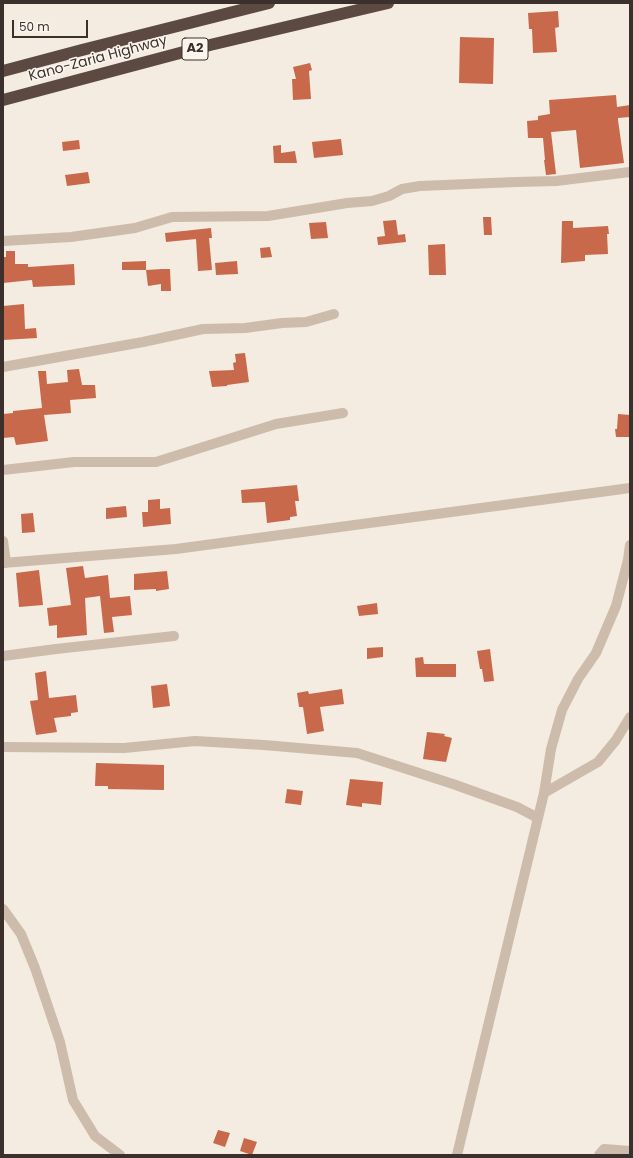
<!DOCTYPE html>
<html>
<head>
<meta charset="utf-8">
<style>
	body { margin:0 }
	#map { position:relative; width:633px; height:1158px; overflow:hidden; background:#f4ebe1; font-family:Poppins,sans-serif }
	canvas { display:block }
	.frame { position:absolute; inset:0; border:4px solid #3b302b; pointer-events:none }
	.scale { position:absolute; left:12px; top:20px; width:76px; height:18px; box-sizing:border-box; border:2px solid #3b302b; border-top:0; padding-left:5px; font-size:12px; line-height:14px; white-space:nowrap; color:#3b302b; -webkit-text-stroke:3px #fbf5ee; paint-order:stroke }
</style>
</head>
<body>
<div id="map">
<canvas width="633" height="1158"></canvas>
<div class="frame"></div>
<div class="scale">50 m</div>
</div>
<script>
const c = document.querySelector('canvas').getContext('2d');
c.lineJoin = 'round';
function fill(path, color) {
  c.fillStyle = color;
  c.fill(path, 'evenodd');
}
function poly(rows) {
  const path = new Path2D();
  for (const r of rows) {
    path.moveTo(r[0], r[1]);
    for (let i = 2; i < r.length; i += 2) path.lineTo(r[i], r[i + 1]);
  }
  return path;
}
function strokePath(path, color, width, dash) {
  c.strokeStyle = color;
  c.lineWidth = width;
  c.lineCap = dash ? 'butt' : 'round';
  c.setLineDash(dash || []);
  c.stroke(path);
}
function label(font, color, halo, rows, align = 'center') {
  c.font = font + ' Poppins,sans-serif';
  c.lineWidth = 3;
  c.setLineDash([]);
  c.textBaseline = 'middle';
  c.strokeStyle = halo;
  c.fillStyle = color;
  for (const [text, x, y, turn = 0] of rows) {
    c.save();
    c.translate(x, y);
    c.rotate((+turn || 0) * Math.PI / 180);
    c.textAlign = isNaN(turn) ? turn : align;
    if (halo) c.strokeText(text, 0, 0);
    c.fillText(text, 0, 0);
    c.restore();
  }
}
fill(poly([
	[558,11,559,27,555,28,557,52,533,53,532,29,529,29,528,13],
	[460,37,494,38,493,84,459,83],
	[310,63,312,70,309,71,311,99,293,100,292,79,296,79,293,67],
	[616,95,617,107,630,105,630,117,618,118,618,120,624,163,580,168,576,130,551,132,556,174,546,175,544,160,545,160,543,138,528,138,527,121,538,120,538,116,550,114,549,100],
	[341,139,343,155,314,158,312,142],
	[79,140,80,149,63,151,62,142],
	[281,145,281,153,295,151,297,163,274,163,273,146],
	[88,172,90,183,67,186,65,175],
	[483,217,491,217,492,235,484,235],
	[396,220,398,235,405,234,406,242,378,245,377,237,385,236,383,221],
	[562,221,573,221,573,228,608,226,609,234,607,234,608,254,585,255,585,261,561,263],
	[326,222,328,238,311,239,309,223],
	[211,228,212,238,209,238,212,270,198,271,196,239,166,242,165,233],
	[445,244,446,275,429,275,428,245],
	[270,247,272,257,261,258,260,248],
	[6,251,15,251,15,264,28,264,28,267,74,264,75,285,33,287,32,280,3,283,3,257,6,257],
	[146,261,146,270,122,270,122,262],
	[237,261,238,274,216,275,215,263],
	[162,269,170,269,171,291,161,291,161,284,148,286,146,270],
	[24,304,25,329,36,328,37,338,3,340,3,306],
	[245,353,249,382,227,385,227,386,212,387,209,371,234,370,233,363,236,362,235,354],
	[79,369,82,385,95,385,96,398,70,400,71,413,44,415,48,441,16,445,14,437,3,438,3,414,13,413,13,411,42,408,38,371,46,371,47,384,68,382,67,370],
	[618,414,630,415,630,437,616,437,615,429,617,429],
	[297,485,299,501,295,501,297,516,290,517,290,520,267,523,265,502,242,503,241,490],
	[160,499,160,509,170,508,171,524,143,527,142,512,148,512,148,500],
	[126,506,127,517,106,519,106,508],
	[33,513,35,532,22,533,21,514],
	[83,566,85,578,108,575,110,598,130,596,132,615,112,617,114,632,104,633,100,596,85,598,87,635,57,638,57,625,49,626,47,608,71,605,66,568],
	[39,570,43,605,19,607,16,573],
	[167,571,169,589,156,591,156,589,134,590,134,574],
	[377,603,378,614,359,616,357,606],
	[383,647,383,657,367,659,367,648],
	[490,649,494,681,484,682,482,669,480,669,477,651],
	[423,657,424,664,456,664,456,677,416,677,415,658],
	[46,671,49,698,76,695,78,712,71,713,71,716,54,718,57,732,36,735,30,701,38,700,35,673],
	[167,684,170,706,153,708,151,686],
	[342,689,344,704,320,707,324,731,307,734,303,707,299,707,297,693,308,691,309,694],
	[427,732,445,734,444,736,452,738,446,762,423,759],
	[96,763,164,765,164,790,108,789,108,786,95,786],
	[350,779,383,782,381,805,362,803,362,807,346,805],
	[287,789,303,791,301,805,285,803],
	[218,1130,230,1133,225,1147,213,1143],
	[244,1138,257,1142,252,1155,240,1151]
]), '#c8694b');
strokePath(poly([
	[3,241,71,237,135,228,172,217,268,216,347,203,372,201,389,196,402,189,420,186,516,182,556,181,630,172],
	[3,367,143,342,203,329,245,328,282,323,306,322,334,314],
	[3,470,74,462,156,462,276,424,343,413],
	[3,541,6,563],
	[3,563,176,549,630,488],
	[3,656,56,649,174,636],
	[3,747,124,748,195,741,264,745,357,753,453,784,517,807,538,818],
	[544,793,598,762,616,740,630,717],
	[3,909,21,934,35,968,60,1042,73,1100,95,1136,120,1155],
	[457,1155,544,793,551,749,562,710,578,679,596,653,616,606,628,560,630,545],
	[599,1155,604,1149,630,1151]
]), '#cdbbac', 10);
strokePath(poly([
	[3,71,82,50,269,3],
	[3,100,210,45,388,3]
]), '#5c4a42', 12);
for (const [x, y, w] of [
	[195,49,26]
]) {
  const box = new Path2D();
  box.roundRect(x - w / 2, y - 11, w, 22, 3);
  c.fillStyle = '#fbf5ee';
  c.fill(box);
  strokePath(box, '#3b302b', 1);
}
label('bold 13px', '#3b302b', null, [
	["A2",195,49]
]);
label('14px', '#3b302b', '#fbf5ee', [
	["Kano-Zaria Highway",98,59,-15]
]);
</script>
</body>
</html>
